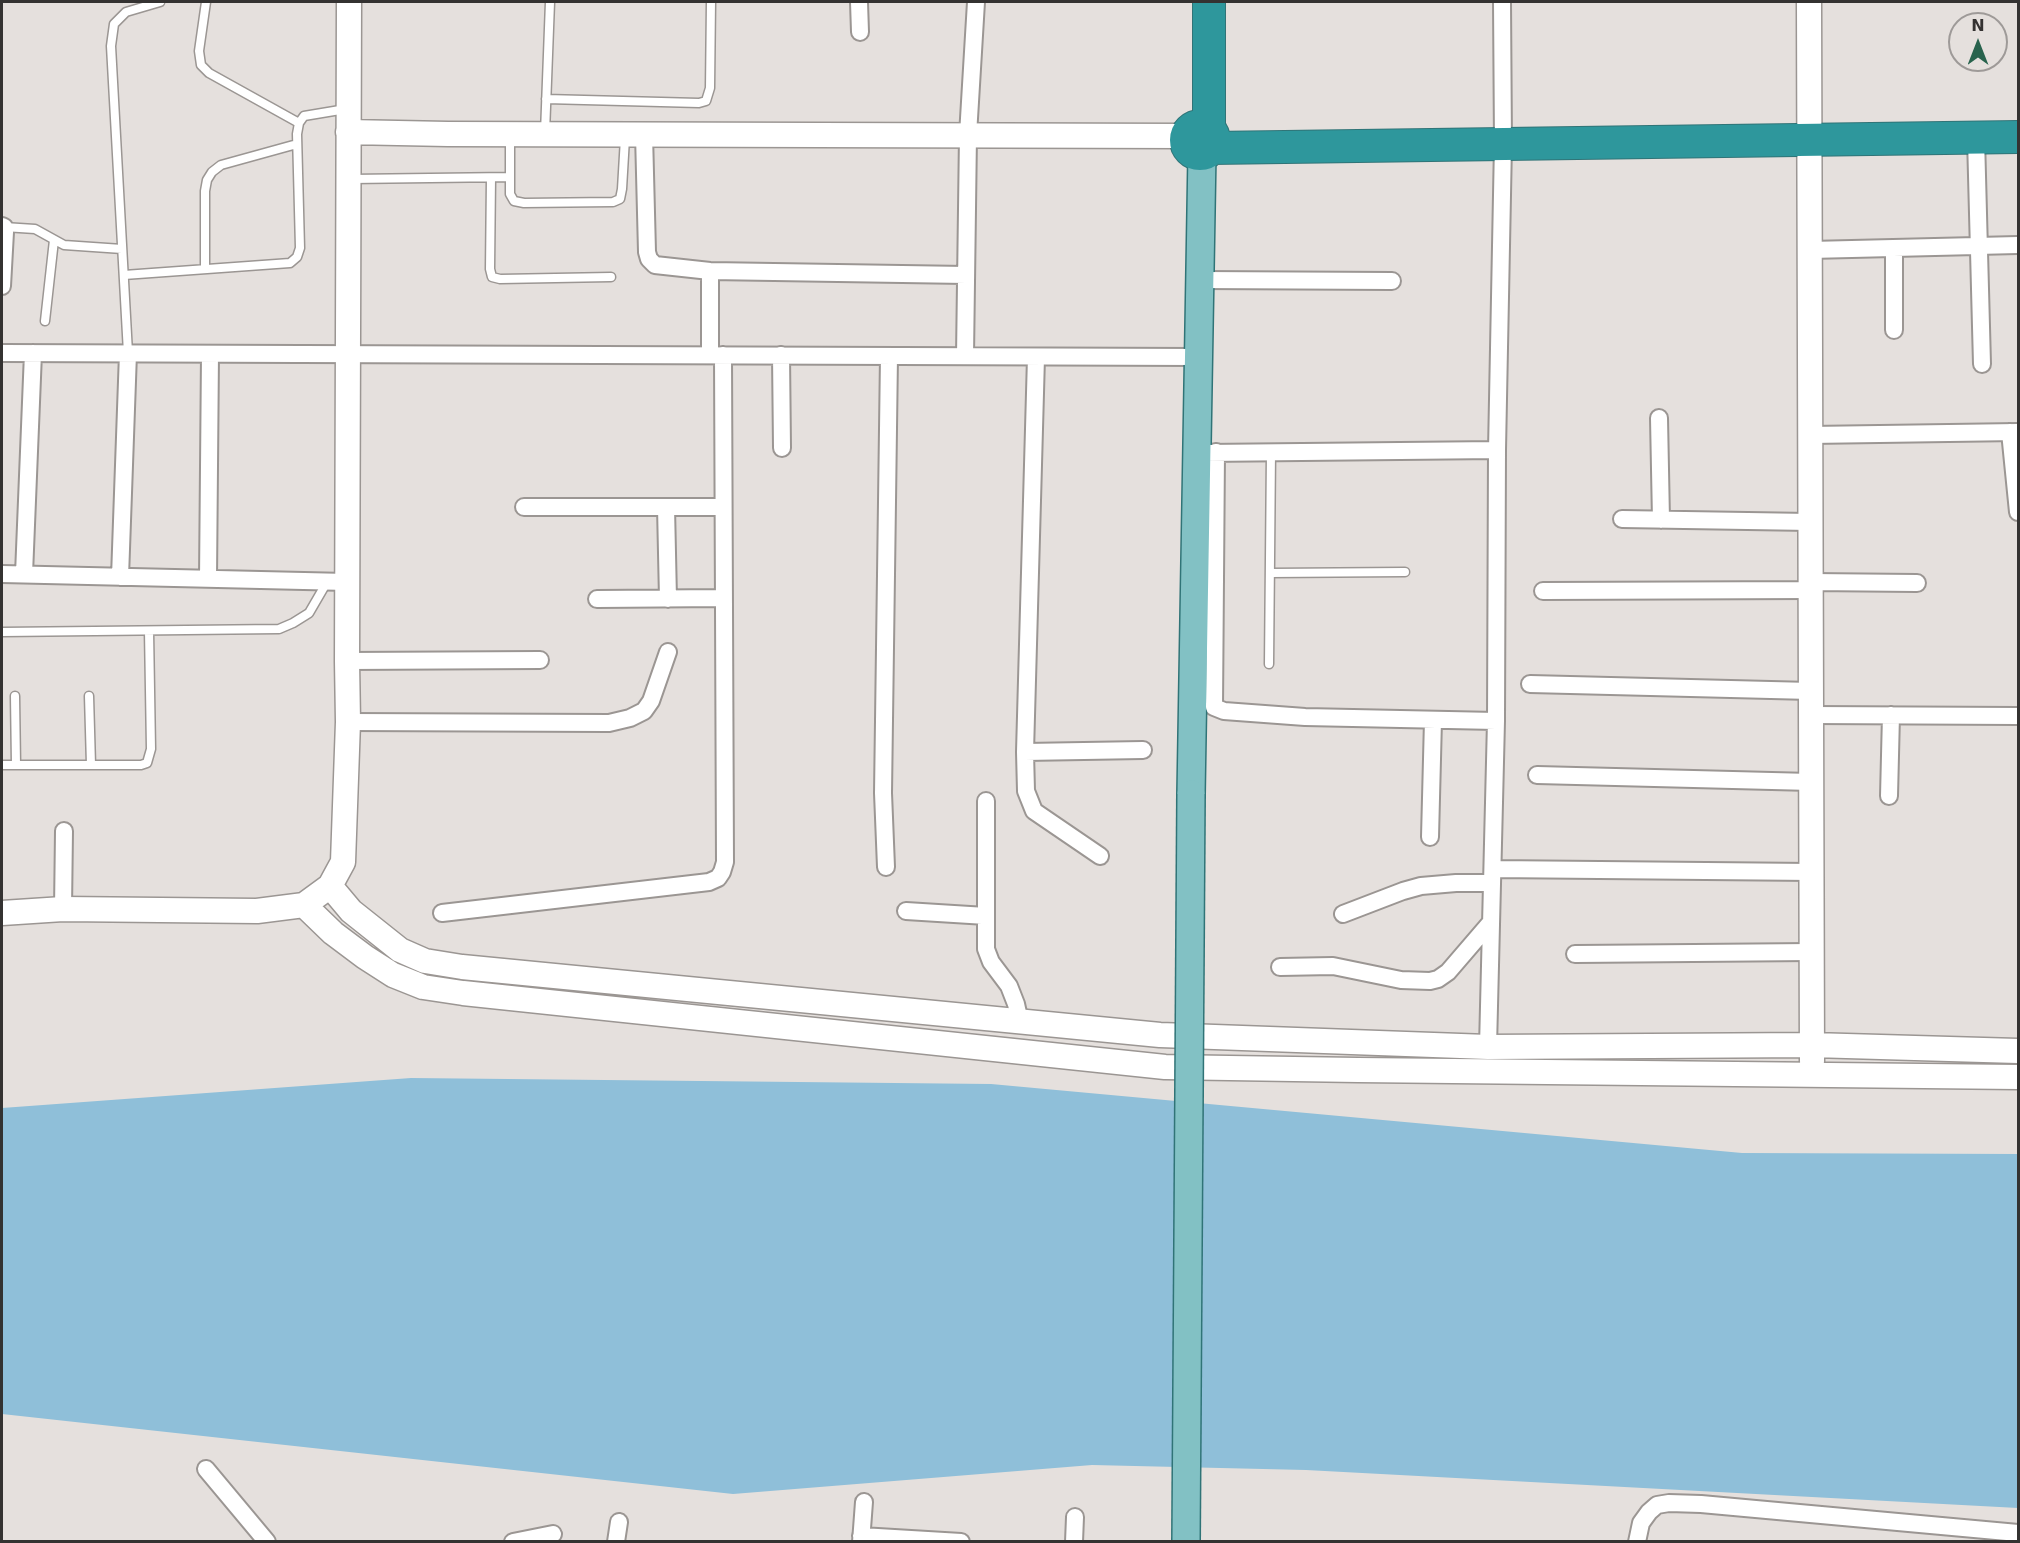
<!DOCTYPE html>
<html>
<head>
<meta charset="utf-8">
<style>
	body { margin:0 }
	#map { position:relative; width:2020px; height:1543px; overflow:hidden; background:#e5e0dd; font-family:"DejaVu Sans",sans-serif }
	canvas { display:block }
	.frame { position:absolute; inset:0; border:3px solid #343231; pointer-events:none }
	.north { position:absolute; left:1948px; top:12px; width:60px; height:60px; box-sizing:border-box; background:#e5e0dd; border:2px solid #9e9a98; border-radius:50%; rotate:0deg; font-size:16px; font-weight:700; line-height:24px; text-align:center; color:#343231 }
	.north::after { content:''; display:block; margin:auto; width:21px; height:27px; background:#28634d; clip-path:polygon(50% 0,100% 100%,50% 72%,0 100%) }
</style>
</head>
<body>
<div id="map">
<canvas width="2020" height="1543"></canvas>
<div class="frame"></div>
<div class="north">N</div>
</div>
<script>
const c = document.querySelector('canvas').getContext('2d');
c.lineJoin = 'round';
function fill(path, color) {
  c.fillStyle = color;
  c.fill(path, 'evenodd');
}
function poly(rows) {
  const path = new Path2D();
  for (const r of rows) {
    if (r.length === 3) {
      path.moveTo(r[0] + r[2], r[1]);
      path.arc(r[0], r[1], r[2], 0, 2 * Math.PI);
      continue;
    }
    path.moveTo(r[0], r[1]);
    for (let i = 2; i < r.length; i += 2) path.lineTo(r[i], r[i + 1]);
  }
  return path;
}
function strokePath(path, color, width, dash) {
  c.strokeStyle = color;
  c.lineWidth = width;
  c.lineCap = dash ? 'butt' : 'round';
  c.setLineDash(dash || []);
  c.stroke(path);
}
fill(poly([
	[411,1078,991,1084,1742,1153,2018,1154,2018,1508,1306,1470,1092,1465,733,1494,2,1414,2,1108]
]), '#8fbfd9');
const lane = poly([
	[206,2,199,51,201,65,209,73,299,123],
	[546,99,699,103,706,101,710,88,711,2],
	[545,133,550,2],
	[510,137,510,194,514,201,524,203,613,202,620,199,622,189,625,138],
	[491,178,490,269,492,277,500,279,611,277],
	[351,179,509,177],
	[4,227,35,229,64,245,122,249],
	[205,269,205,191,207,180,212,172,221,165,297,144],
	[124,275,290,263,297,257,300,248,297,134,299,123,304,116,346,109],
	[45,321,54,240],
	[128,353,111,46,114,24,126,12,160,2],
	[1270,573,1405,572],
	[2,632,279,629,293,623,309,613,327,582],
	[1269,664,1271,452],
	[15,696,16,765],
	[89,696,91,765],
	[2,765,141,765,147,763,151,749,149,631]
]);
const street = poly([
	[859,2,860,32],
	[644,134,647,252,649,259,655,265,710,271,966,275],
	[1976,138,1982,364],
	[2,226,4,227,5,232,2,286],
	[1894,248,1894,330],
	[1810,250,2018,245],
	[710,271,710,355],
	[1200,280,1392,281],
	[2,353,1198,357],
	[781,355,782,448],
	[965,356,968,135,976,2],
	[1036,357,1025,752,1026,791,1034,811,1100,856],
	[1659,418,1661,520],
	[2010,432,2018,512],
	[1810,435,2018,432],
	[1216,452,1214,707,1224,711,1305,717,1496,721],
	[1205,453,1497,450],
	[524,507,723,507],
	[666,507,668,599],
	[1622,519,1810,522],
	[2,574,347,582],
	[24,574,33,353],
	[120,577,128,353],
	[208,579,210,354],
	[1811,582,1917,583],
	[1543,591,1811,590],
	[597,599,723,598],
	[347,661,540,660],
	[1530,684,1811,691],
	[1811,715,2018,716],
	[348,722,609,723,630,718,644,711,651,701,668,652],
	[1025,752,1143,750],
	[1537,775,1811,782],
	[1889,796,1891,715],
	[986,801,986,949,991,962,1009,986,1016,1004,1020,1022],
	[1430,837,1433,720],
	[886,867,883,793,889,356],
	[1493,869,1812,872],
	[63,909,64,831],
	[906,911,986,916],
	[442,913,709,882,718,878,722,872,725,862,723,355],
	[1343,914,1403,891,1421,886,1456,883,1492,883],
	[1575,954,1812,952],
	[1280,967,1333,966,1401,980,1430,981,1438,979,1448,972,1491,922],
	[1488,1047,1496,721,1497,450,1503,144,1502,2],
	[206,1469,267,1542],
	[861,1536,961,1542],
	[513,1542,553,1534],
	[616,1542,619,1522],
	[861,1542,864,1502],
	[1074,1542,1075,1517],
	[1637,1542,1641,1523,1649,1512,1657,1505,1669,1503,1701,1504,2018,1533]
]);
const secondary = poly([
	[1809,2,1812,1061],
	[348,132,448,134,1187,136],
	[330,886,351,911,400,950,425,961,462,967,1160,1035,1488,1047,1812,1045,2018,1051],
	[304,905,333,933,365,957,393,975,423,987,463,993,1165,1067,1358,1070,2018,1077],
	[2,913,63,909,257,911,304,905,330,886,343,862,348,722,347,661,349,2]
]);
const primary = poly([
	[1191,794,1202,153]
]);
const highway = poly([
	[1200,140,14],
	[1209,129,1209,2],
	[1211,148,2018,137]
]);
strokePath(lane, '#9b9693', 11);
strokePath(street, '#9b9693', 20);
strokePath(secondary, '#9b9693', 27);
strokePath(primary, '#307477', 30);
strokePath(highway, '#307477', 34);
strokePath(lane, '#fff', 8);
strokePath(street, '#fff', 16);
strokePath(secondary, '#fff', 24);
strokePath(primary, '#82c1c4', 27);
strokePath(highway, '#2e979c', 32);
const primaryBridge = poly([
	[1186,1542,1191,794]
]);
strokePath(primaryBridge, '#307477', 30, []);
strokePath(primaryBridge, '#82c1c4', 27);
</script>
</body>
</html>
